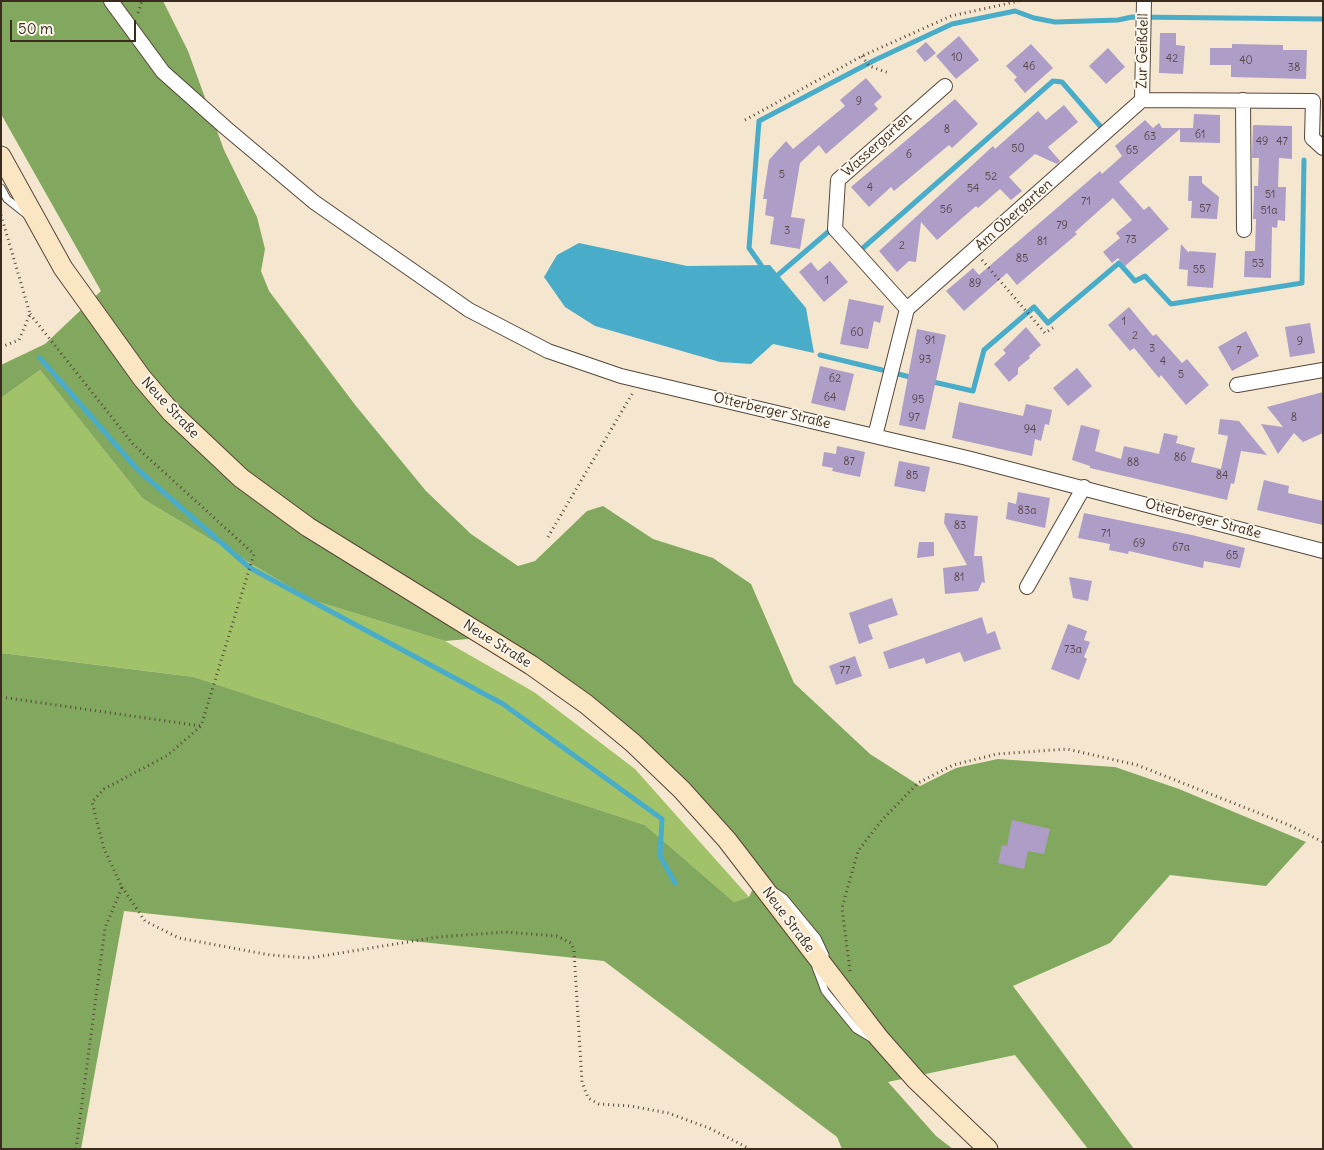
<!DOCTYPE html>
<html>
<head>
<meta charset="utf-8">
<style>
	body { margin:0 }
	#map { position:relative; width:1324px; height:1150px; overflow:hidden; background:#f5e7cf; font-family:Delius,sans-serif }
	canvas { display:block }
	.frame { position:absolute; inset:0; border:2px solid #3b2a1e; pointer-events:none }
	.scale { position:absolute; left:10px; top:20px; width:126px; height:22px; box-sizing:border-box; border:2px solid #3b2a1e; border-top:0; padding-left:6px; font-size:15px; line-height:18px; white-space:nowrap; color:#3b2a1e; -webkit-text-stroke:4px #fbf7ec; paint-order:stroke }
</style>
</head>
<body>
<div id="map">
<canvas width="1324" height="1150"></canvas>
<div class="frame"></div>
<div class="scale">50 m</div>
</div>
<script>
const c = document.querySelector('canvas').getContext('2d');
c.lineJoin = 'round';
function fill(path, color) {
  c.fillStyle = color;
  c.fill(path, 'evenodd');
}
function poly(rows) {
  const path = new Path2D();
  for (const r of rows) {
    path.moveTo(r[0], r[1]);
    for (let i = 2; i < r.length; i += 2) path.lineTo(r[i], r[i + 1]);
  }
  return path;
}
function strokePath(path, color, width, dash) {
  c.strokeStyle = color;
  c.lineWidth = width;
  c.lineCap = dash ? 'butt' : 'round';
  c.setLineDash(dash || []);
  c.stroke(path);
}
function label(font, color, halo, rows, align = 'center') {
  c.font = font + ' Delius,sans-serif';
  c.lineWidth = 4;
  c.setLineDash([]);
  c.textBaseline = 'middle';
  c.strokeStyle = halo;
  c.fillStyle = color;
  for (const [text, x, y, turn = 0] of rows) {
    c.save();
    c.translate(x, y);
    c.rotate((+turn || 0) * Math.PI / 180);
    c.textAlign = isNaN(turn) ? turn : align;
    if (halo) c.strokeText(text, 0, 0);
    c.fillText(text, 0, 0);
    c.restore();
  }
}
fill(poly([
	[40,370,143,499,312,600,445,641,534,692,635,769,749,897,734,902,645,825,194,677,1,653,1,398]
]), '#a2c26a');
fill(poly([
	[1,1,163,1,188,51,224,150,257,217,265,249,261,271,269,291,356,406,426,491,471,534,518,566,535,561,587,511,603,506,653,539,713,558,751,584,794,683,870,754,920,786,956,768,998,759,1115,767,1179,789,1306,842,1266,886,1170,875,1110,943,1013,986,1134,1149,1088,1149,1015,1055,888,1082,936,1136,953,1149,842,1149,837,1137,604,961,124,911,81,1149,1,1149,1,653,194,677,645,825,734,902,749,897,761,872,611,713,502,636,445,641,312,600,143,499,40,370,1,398,1,365,45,344,101,291,1,114]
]), '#81a85e');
fill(poly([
	[579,243,687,266,770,265,806,308,814,353,773,344,751,364,720,362,595,326,565,307,544,277,557,255]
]), '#49acc9');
strokePath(poly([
	[863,248,1053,81,1062,82,1101,127],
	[761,265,749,248,759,121,875,60,952,24,1015,11,1034,18,1055,22,1118,20,1132,17,1323,19],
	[778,275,828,232],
	[820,355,882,370],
	[40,358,137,469,250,568,503,704,662,819,660,856,675,883],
	[898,374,914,378],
	[929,381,973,391,984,350,1034,307,1048,323,1119,263,1135,281,1145,276,1171,304,1302,283,1304,160]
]), '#49acc9', 5);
fill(poly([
	[1160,33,1176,33,1176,45,1185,46,1183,74,1159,73],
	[959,36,979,60,956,79,936,56],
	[926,42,936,53,925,62,916,51],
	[1031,44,1053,68,1025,93,1014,80,1017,77,1006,66],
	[1232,44,1283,45,1283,50,1307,50,1306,79,1231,77,1231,65,1210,65,1210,48,1232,48],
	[1108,48,1125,67,1106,84,1089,66],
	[866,78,882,97,874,104,878,109,826,154,819,145,800,163,791,217,805,219,800,249,770,244,774,217,765,215,767,199,763,199,769,160,786,141,793,149,845,106,840,100],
	[955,99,978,124,952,148,949,145,894,191,891,187,869,207,851,187],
	[1064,105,1078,122,1048,147,1060,161,1057,164,1035,154,1009,177,1022,191,1011,200,1000,189,978,208,976,206,937,240,921,222,916,262,909,261,897,272,879,251,993,146,995,149,1038,111,1046,120],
	[1194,114,1220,115,1220,143,1180,142,1180,129,1119,182,1144,210,1149,206,1169,229,1125,266,1118,258,1112,263,1103,252,1120,238,1116,233,1132,220,1113,198,1075,232,1077,234,1017,285,1007,273,964,311,946,291,973,268,979,275,1100,171,1102,174,1122,156,1115,146,1145,120,1153,128,1159,123,1162,128,1193,128],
	[1253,125,1292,126,1292,159,1279,158,1278,187,1286,187,1285,221,1278,220,1277,228,1272,227,1271,278,1244,277,1245,251,1255,251,1256,219,1253,219,1254,196,1254,186,1258,186,1259,158,1252,158],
	[1189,176,1202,176,1202,183,1219,197,1217,219,1191,218,1192,201,1188,201],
	[1181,244,1189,253,1189,251,1216,253,1213,288,1187,286,1188,270,1179,269],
	[830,261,848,282,824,302,799,272,811,262,818,271],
	[849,299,884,306,880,323,874,321,868,349,840,344],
	[1129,307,1153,336,1156,334,1182,363,1187,359,1209,385,1186,405,1161,375,1159,378,1134,348,1130,351,1108,325],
	[1310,323,1315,353,1290,357,1285,327],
	[1026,327,1041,345,1029,356,1030,358,1018,368,1018,374,1009,382,994,364,1006,353,1003,350],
	[917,329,946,335,925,430,899,425],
	[1246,331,1259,356,1232,371,1218,347],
	[820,366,854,374,845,411,811,403],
	[1077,368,1092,386,1068,406,1053,388],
	[1323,392,1323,433,1303,442,1294,433,1278,454,1261,424,1283,427,1267,407],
	[959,402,1023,416,1026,404,1052,410,1049,425,1045,424,1041,441,1035,439,1032,456,952,438],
	[1220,419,1239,421,1267,455,1241,451,1234,484,1231,483,1227,500,1090,468,1090,466,1072,460,1081,425,1100,430,1095,451,1121,459,1124,446,1159,454,1164,433,1178,436,1176,443,1195,448,1191,462,1221,469,1228,436,1218,434],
	[837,446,865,452,860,477,832,471,833,468,822,466,824,452,836,454],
	[899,461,930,467,925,492,894,486],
	[1264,480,1289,486,1288,493,1323,501,1323,525,1257,510],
	[1018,492,1050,498,1045,528,1006,519,1008,502,1016,504],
	[945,513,978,516,974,556,982,556,985,583,982,582,978,591,945,594,943,568,967,565,944,523],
	[1084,513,1192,535,1245,548,1240,568,1204,561,1203,568,1129,551,1128,554,1109,550,1110,544,1078,538],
	[919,542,934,542,934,556,917,558],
	[1069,577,1092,581,1088,601,1073,598],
	[892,598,898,615,868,625,873,639,859,644,849,613],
	[982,617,987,634,995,631,1001,649,964,662,960,652,926,664,924,658,889,669,883,652],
	[1068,624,1087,631,1084,640,1090,642,1084,657,1087,659,1079,680,1051,669],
	[855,656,862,676,836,685,829,666],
	[1012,820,1050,829,1044,854,1028,851,1024,869,998,863,1002,845,1007,846]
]), '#ae9dc7');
const lane = poly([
	[1,188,7,199,26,214],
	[775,892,784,898,817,938,825,955],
	[816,967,825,991,856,1029,871,1038]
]);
const street = poly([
	[111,1,163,72,226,128,314,202,469,310,548,351,621,376,967,458,1323,551],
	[1142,100,1144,1],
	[1243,100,1244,230],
	[907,309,835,229,838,180,945,86],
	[1237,385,1323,370],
	[875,436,907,309,1142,100,1313,101,1312,138,1323,148],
	[1027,587,1084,487]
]);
const secondary = poly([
	[1,156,63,268,142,378,171,412,241,478,308,527,531,665,586,704,633,743,682,790,727,840,879,1038,916,1080,988,1149]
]);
strokePath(lane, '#574639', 9);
strokePath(street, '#574639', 16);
strokePath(secondary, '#574639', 21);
strokePath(poly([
	[138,13,142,1],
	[862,56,869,66,889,73],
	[745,120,862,56,951,16,1019,1],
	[1,215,30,314,19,340,1,347],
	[982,260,1045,333,1054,327],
	[30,314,133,444,254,554,201,726,168,755,104,789,92,802,104,849,122,887,105,928,76,1149],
	[548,537,632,394],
	[1,697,201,726],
	[122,887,145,921,179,938,270,955,310,958,438,937,505,932,557,936,571,943,574,951,582,1082,588,1098,599,1104,630,1106,668,1113,709,1128,750,1149],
	[850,971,842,908,858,851,882,820,918,783,953,765,997,754,1067,749,1137,765,1289,825,1323,842]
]), '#574639', 3, [1, 4]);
strokePath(lane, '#fff', 7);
strokePath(street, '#fff', 14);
strokePath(secondary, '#fbe6c4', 19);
label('11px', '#584748', null, [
	["10",957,58],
	["42",1172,59],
	["40",1246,61],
	["46",1029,67],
	["38",1294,68],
	["9",859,102],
	["8",947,130],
	["61",1200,135],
	["63",1150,137],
	["49",1262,142],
	["47",1282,142],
	["50",1018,149],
	["65",1132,151],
	["6",909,155],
	["5",782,175],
	["52",991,177],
	["4",870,188],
	["54",973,189],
	["51",1270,195],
	["71",1086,202],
	["57",1205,209],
	["56",946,210],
	["51a",1269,211],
	["79",1062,226],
	["3",787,231],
	["73",1131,240],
	["81",1042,242],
	["2",902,246],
	["85",1022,259],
	["53",1258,264],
	["55",1199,270],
	["1",827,281],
	["89",975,284],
	["1",1124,322],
	["60",857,333],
	["2",1135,336],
	["91",930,341],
	["9",1300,342],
	["3",1152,349],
	["7",1239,351],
	["93",925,360],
	["4",1163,362],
	["5",1181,375],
	["62",835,379],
	["64",830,398],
	["95",918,400],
	["97",914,418],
	["8",1294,418],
	["94",1030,430],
	["86",1180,458],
	["87",849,462],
	["88",1133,463],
	["85",912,476],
	["84",1222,476],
	["83a",1027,511],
	["83",960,526],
	["71",1106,534],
	["69",1139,544],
	["67a",1181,548],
	["65",1232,556],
	["81",959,578],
	["73a",1073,650],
	["77",845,671]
]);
label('14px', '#3b2a1e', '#fbf7ec', [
	["Zur Geißdell",1143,51,-89],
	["Wassergarten",877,145,-42],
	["Am Obergarten",1014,215,-42],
	["Neue Straße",170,408,47],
	["Otterberger Straße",772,411,13],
	["Otterberger Straße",1203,519,15],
	["Neue Straße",497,644,32],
	["Neue Straße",788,920,53]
]);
</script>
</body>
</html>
